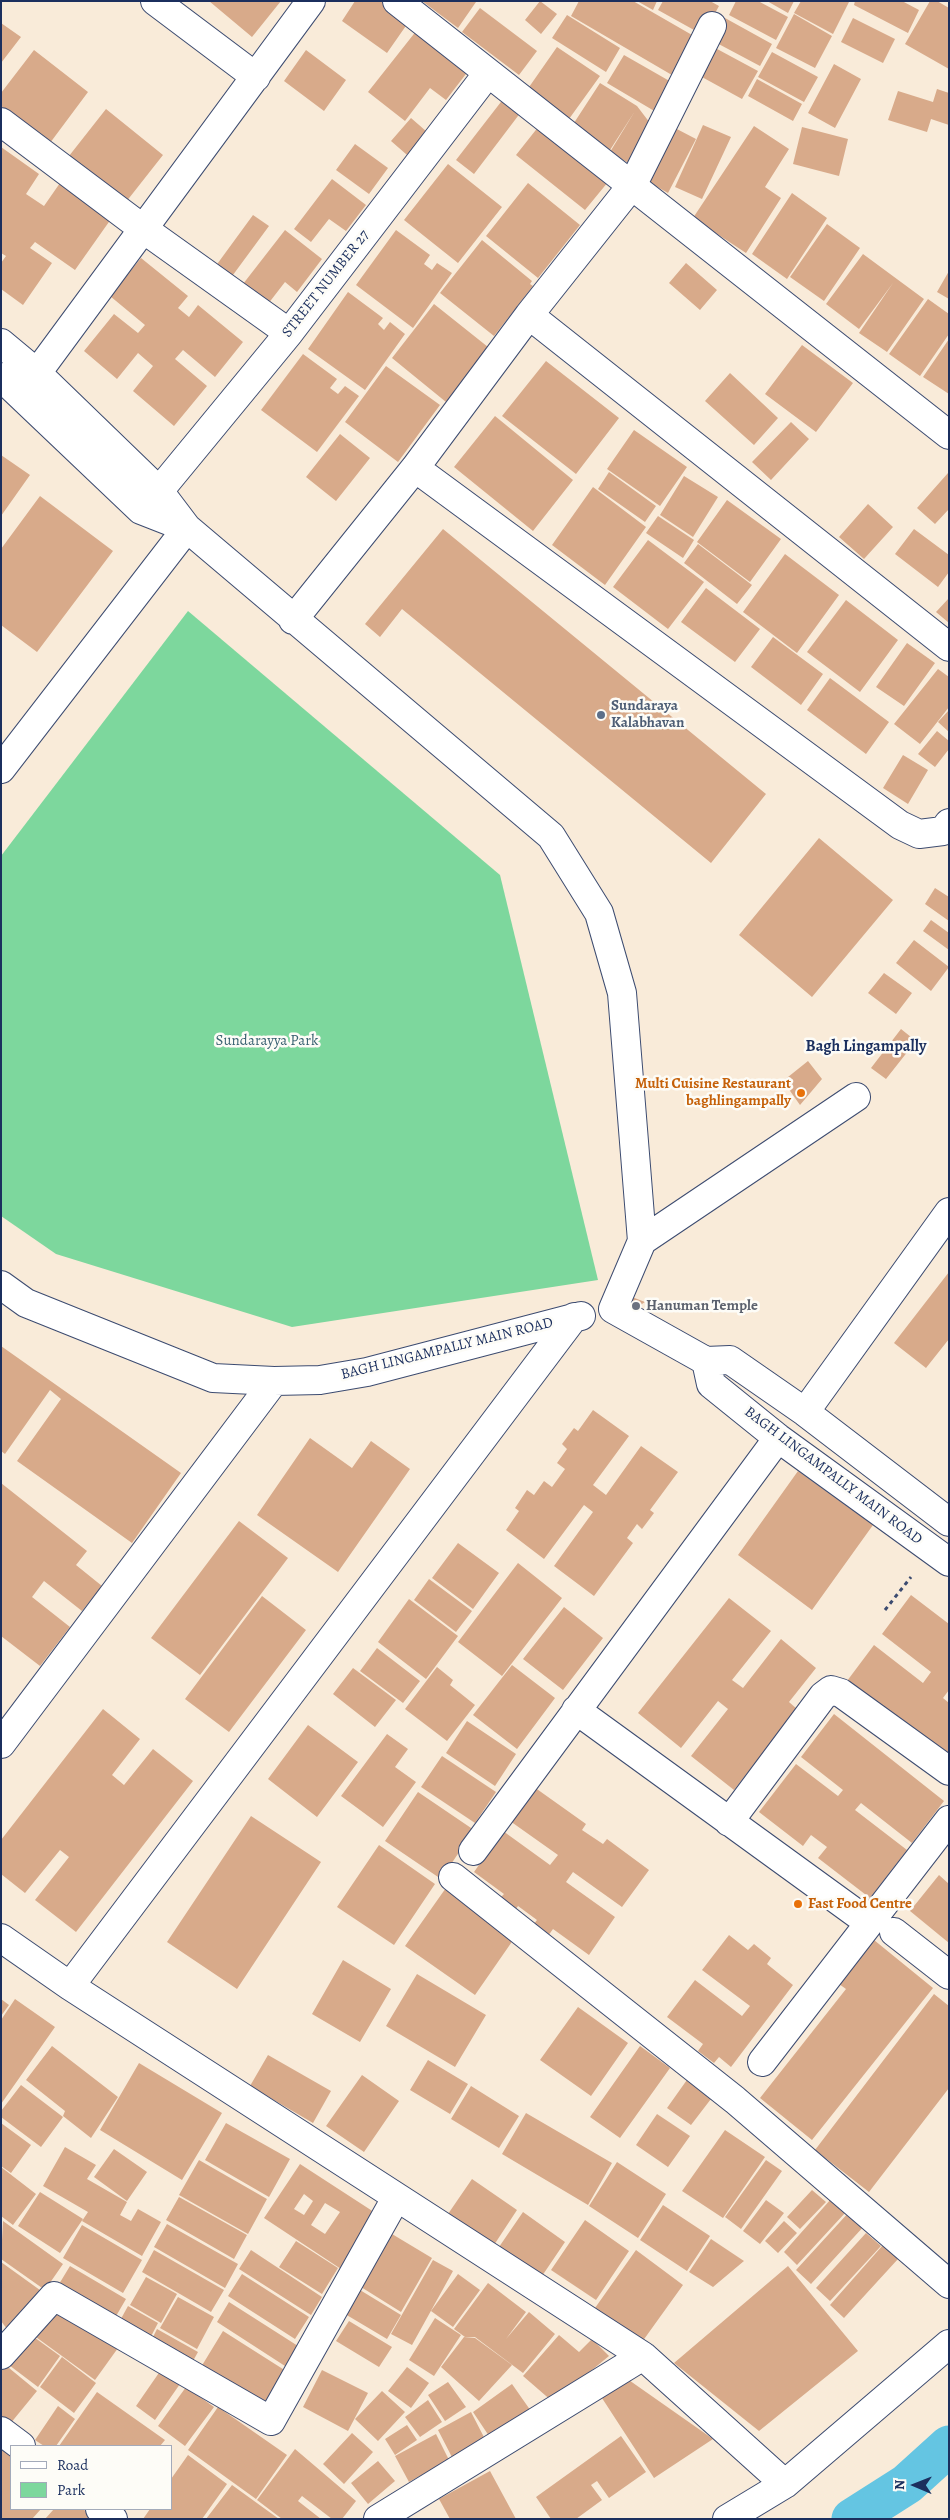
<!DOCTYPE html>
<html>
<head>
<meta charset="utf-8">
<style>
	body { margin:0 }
	#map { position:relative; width:950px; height:2520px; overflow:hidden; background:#f9ebd9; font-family:Alegreya,serif }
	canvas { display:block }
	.frame { position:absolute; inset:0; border:2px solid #1b2f5e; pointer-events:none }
	.legend { position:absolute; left:10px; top:2445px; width:162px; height:65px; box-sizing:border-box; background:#fdfcf7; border:1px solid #a3aaba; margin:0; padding:6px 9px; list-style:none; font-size:15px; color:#1b2f5e }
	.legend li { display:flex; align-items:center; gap:10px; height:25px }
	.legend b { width:25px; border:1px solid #a3aaba }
	.north { position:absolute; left:890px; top:2460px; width:50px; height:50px; -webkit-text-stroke:4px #fdfcf7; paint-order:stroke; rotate:271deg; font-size:14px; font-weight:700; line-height:20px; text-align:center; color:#1b2f5e }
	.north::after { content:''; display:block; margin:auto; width:18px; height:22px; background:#1b2f5e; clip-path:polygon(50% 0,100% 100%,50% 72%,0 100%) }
</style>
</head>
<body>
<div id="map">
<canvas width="950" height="2520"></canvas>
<div class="frame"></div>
<ul class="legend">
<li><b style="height:6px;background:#fff"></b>Road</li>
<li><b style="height:14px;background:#7dd79d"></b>Park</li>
</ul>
<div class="north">N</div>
</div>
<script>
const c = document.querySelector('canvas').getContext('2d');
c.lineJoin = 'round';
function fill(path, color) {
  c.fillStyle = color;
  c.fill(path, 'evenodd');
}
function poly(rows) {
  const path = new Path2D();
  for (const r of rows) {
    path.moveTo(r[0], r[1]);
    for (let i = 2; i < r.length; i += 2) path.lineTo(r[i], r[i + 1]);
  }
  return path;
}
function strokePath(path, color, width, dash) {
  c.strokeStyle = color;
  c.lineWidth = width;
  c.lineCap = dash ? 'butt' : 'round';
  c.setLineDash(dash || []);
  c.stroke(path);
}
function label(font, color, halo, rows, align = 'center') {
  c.font = font + ' Alegreya,serif';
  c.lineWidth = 5;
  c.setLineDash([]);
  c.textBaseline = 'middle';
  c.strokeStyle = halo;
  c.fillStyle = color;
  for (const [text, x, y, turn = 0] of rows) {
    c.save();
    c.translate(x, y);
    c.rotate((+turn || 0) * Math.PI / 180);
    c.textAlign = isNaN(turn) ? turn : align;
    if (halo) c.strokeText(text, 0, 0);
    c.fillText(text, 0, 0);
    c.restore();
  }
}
fill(poly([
	[188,611,500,875,598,1280,292,1327,56,1254,1,1216,1,856]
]), '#7dd79d');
strokePath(poly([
	[852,2519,907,2484,949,2446]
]), '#64c5e2', 41);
fill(poly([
	[209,1,281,1,252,37],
	[355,1,382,1,410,20,387,53,342,21],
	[422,1,475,1,476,2,458,28],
	[540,1,557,14,541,34,525,20],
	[579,1,633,1,699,39,677,78,571,16],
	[637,1,657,1,653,10],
	[663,1,710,1,719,6,703,35,658,10],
	[736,1,758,1,788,17,776,40,729,15],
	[767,1,794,1,788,13],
	[801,1,848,1,849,2,833,34,794,13],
	[855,1,902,1,919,10,908,33,854,5],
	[930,1,937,1,949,8,949,69,905,44],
	[480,8,537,51,519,75,462,32],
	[794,14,832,36,815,68,776,48],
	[567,15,620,48,606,72,552,38],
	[725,18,772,44,760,66,713,41],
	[853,18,895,39,883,63,841,42],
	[1,23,21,37,1,63],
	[417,30,469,70,446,100,430,88,405,121,368,92],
	[706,43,758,71,742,99,691,71],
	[557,47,600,76,569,119,527,90],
	[34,50,88,92,50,143,1,106,1,93],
	[306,50,346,80,324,111,284,81],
	[772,52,818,77,804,102,758,77],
	[624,55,673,83,656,112,607,83],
	[834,64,861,79,835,128,808,113],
	[757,79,802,104,793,121,748,96],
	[600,83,637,106,653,127,630,164,610,152,635,111,610,150,572,126],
	[937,89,949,93,949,125,931,119,927,132,888,120,898,91,933,102],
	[504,98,521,112,474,174,456,160],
	[106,109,163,155,126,202,69,156],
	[411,118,434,138,414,161,391,141],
	[703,125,731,137,702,199,675,187],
	[539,126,608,182,585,210,516,155],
	[754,126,789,149,765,187,781,198,746,253,693,218],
	[673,127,696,139,668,193,645,180],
	[802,127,848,139,839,176,793,164],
	[355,144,388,168,369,194,336,170],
	[1,147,39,174,26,194,44,206,60,183,111,219,75,270,35,242,30,248,52,263,23,305,1,289,1,263,6,256,1,253],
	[448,164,502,207,458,263,404,220],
	[332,179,366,205,346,231,329,219,311,242,294,229],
	[528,183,580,225,538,278,486,236],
	[792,193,827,218,787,279,752,254],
	[253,215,269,226,230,279,215,267],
	[827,224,860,248,824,301,790,277],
	[285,230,322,259,297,292,285,282,268,304,243,284],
	[396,230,430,255,424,264,432,270,437,263,452,273,413,328,356,285],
	[482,240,532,281,530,284,533,286,494,336,440,293],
	[863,254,924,299,887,352,859,333,893,283,859,329,826,304],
	[141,258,188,296,178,308,189,317,198,305,243,342,215,377,183,350,175,359,207,386,174,426,133,391,153,366,138,353,117,379,84,351,114,314,138,333,145,325,110,296],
	[686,263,717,290,700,310,669,283],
	[949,271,949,299,937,292],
	[348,292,383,318,378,324,384,330,390,322,405,334,365,390,308,349],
	[928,299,949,314,949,334,920,376,889,354],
	[434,304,488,347,446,402,392,358],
	[949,339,949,394,923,377],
	[802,345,853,383,816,432,765,394],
	[303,354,337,379,330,388,338,394,345,386,359,396,317,452,261,410],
	[546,361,619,418,576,474,502,416],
	[386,366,440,405,398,462,345,422],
	[730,373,778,418,754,445,705,401],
	[495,416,573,480,533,531,454,467],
	[791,422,809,439,771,480,752,462],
	[634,430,687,467,660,506,607,469],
	[340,434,370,458,336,501,306,477],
	[1,455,30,475,1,516],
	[609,472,656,506,645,522,598,489],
	[948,473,949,509,935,524,917,508],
	[684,476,718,497,693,537,660,515],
	[593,487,646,527,605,585,552,545],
	[40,496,113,551,37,652,1,625,1,549],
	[727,500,781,539,750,582,697,542],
	[868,504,893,527,864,559,839,537],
	[658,516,694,540,683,558,646,533],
	[443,529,766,794,711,863,402,609,380,637,365,624],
	[914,529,949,555,949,572,938,587,895,554],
	[648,540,704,582,668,629,613,587],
	[698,544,752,585,737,604,684,563],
	[785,554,839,595,797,653,743,612],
	[706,588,760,629,735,662,681,622],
	[949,598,949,623,936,612],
	[846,600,898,640,860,692,807,652],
	[773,637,823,674,801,705,751,667],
	[907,643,935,663,904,706,876,687],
	[938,669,949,677,949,707,920,744,894,724],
	[830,678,889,722,866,754,807,710],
	[949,710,949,732,938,722],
	[937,731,949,741,949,749,935,767,918,754],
	[903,755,928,770,908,804,883,788],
	[819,838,893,900,812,997,739,935],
	[935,888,949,897,949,921,925,904],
	[931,920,949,933,949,950,923,931],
	[914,940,949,967,931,991,896,963],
	[884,973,912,993,896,1014,868,993],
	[901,1029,916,1041,886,1079,871,1068],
	[808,1061,822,1079,800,1105,783,1081],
	[949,1272,949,1339,926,1368,894,1343],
	[632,1297,645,1302,633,1310],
	[1,1346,181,1473,132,1543,17,1461,61,1399,50,1390,5,1454,1,1451],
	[593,1410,629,1436,593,1485,606,1495,641,1446,678,1472,650,1510,654,1513,642,1529,637,1524,627,1538,633,1543,594,1596,554,1566,593,1512,584,1505,544,1559,506,1530,519,1511,515,1508,527,1490,534,1495,544,1481,552,1487,565,1469,557,1463,567,1449,562,1444,574,1428,578,1431],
	[310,1438,352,1468,371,1441,410,1469,338,1572,257,1515],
	[798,1471,873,1525,812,1610,738,1555],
	[1,1483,87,1551,76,1565,102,1586,82,1611,44,1581,32,1597,70,1627,40,1666,1,1636],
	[239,1521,288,1558,200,1675,151,1638],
	[458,1543,499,1573,473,1609,432,1578],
	[518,1563,562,1598,502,1676,458,1642],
	[429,1579,472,1611,456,1632,414,1600],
	[911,1595,949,1624,949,1690,943,1698,949,1703,949,1755,847,1681,874,1645,923,1683,931,1672,882,1634],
	[262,1596,306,1630,229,1732,185,1699],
	[729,1598,771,1631,732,1680,743,1688,781,1639,816,1668,789,1702,797,1709,734,1790,691,1756,728,1709,718,1701,681,1748,638,1713],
	[409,1599,458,1636,426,1679,378,1642],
	[564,1607,603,1638,563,1690,523,1659],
	[377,1648,420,1681,403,1703,360,1671],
	[512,1665,555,1698,517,1749,473,1715],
	[437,1667,453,1680,450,1685,475,1705,447,1741,405,1709],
	[353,1668,396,1700,375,1727,333,1694],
	[103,1709,140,1739,112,1775,124,1785,153,1749,193,1781,76,1932,35,1900,69,1857,60,1850,25,1893,1,1874,1,1840],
	[834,1714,944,1801,912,1843,861,1803,855,1810,907,1850,870,1898,818,1858,827,1847,811,1835,803,1846,759,1812,796,1764,838,1796,843,1790,801,1757],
	[467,1721,516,1754,495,1786,446,1753],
	[308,1725,358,1762,317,1817,268,1779],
	[387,1734,408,1749,395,1767,416,1782,383,1827,341,1796],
	[442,1756,496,1792,475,1823,421,1787],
	[534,1787,586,1824,582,1830,603,1844,607,1839,649,1870,622,1907,573,1872,566,1882,615,1917,589,1955,553,1929,548,1936,533,1925,537,1920,518,1906,514,1912,498,1900,504,1894,474,1872,503,1831,550,1865,558,1855,510,1821],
	[418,1792,474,1830,441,1879,385,1841],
	[251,1816,321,1862,237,1989,167,1942],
	[379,1845,435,1884,394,1945,337,1907],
	[939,1875,949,1884,949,1943,910,1911],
	[448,1885,518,1933,475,1995,405,1946],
	[729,1935,748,1950,754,1944,771,1958,767,1964,793,1985,731,2067,719,2057,714,2063,698,2051,703,2044,667,2017,695,1980,742,2016,750,2006,702,1970],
	[874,1940,933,1988,812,2140,760,2098,846,1989,839,1984],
	[343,1960,391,1989,360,2042,312,2014],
	[417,1974,486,2015,455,2067,386,2026],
	[934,1994,949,2006,949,2088,869,2192,815,2150],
	[1,1999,9,2005,1,2016],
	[15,1999,55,2027,1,2104,1,2020],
	[578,2007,628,2043,591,2096,540,2060],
	[52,2046,118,2097,91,2138,63,2116,65,2111,26,2080],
	[640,2046,670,2068,620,2138,590,2117],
	[268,2055,331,2091,313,2123,250,2086],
	[428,2060,468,2084,450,2114,410,2090],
	[139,2063,222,2113,182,2180,100,2130],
	[362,2075,399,2101,364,2152,326,2126],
	[689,2077,714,2095,691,2125,667,2108],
	[21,2085,63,2117,41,2147,1,2117,1,2111],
	[471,2086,519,2116,499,2148,451,2119],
	[526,2113,612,2163,588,2205,502,2154],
	[657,2114,690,2136,668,2167,636,2145],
	[1,2123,31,2145,11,2173,1,2166],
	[226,2123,290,2159,269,2197,205,2160],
	[725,2130,765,2157,723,2218,682,2191],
	[65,2147,96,2165,87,2179,127,2202,120,2215,131,2221,138,2209,161,2222,142,2256,82,2221,88,2212,43,2186],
	[114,2149,147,2172,127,2201,94,2177],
	[199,2160,267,2199,248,2234,179,2195],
	[766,2160,782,2171,741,2229,725,2217],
	[617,2162,666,2194,638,2238,589,2206],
	[300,2164,377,2214,341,2269,264,2218],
	[304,2194,313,2201,304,2215,294,2209],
	[325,2203,340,2212,325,2234,311,2225],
	[1,2167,36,2194,13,2225,1,2216],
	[472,2179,517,2210,494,2245,448,2214],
	[812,2190,826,2202,800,2229,787,2217],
	[40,2192,83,2219,60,2253,18,2226],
	[179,2197,247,2235,234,2259,166,2220],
	[831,2199,845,2213,797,2265,784,2252],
	[766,2200,784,2213,760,2244,743,2231],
	[663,2205,710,2236,687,2271,640,2240],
	[850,2211,865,2225,811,2284,796,2270],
	[523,2212,565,2242,542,2276,499,2247],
	[585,2220,629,2251,596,2300,551,2270],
	[3,2221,63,2264,45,2290,1,2259],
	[784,2221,797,2233,778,2253,765,2241],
	[167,2224,238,2264,225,2288,154,2247],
	[82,2225,142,2260,123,2293,63,2258],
	[866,2233,881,2246,830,2301,816,2288],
	[392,2234,432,2258,401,2312,361,2287],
	[711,2239,744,2261,713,2287,689,2272],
	[296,2241,338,2268,322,2294,279,2267],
	[883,2245,898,2259,844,2318,830,2305],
	[154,2250,224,2290,211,2312,142,2272],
	[251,2250,322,2297,311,2315,239,2269],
	[636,2250,683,2285,642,2342,595,2308],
	[433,2260,453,2271,412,2345,391,2334],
	[1,2262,51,2298,13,2337,1,2321],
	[70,2266,126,2299,112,2323,56,2289],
	[788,2266,858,2351,759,2431,674,2363],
	[242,2274,309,2317,295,2339,228,2296],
	[458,2274,480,2290,453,2327,431,2311],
	[146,2277,177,2294,161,2323,130,2305],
	[488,2283,526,2312,506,2339,529,2312,555,2334,523,2373,475,2337,465,2337,454,2329],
	[360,2290,401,2315,387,2339,345,2314],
	[178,2297,214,2317,197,2349,160,2328],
	[52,2300,118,2348,95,2380,29,2332],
	[229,2302,298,2346,285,2366,217,2322],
	[128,2306,158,2323,147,2344,117,2326],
	[435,2318,461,2335,434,2376,409,2360],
	[349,2321,392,2347,379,2367,336,2341],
	[157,2329,198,2352,189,2368,149,2345],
	[223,2331,286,2371,260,2412,198,2372],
	[27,2332,60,2356,38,2387,5,2362],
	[559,2335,579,2352,592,2339,609,2356,553,2402,523,2376],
	[464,2337,475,2338,512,2365,479,2401,441,2367],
	[62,2357,96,2383,74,2413,40,2387],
	[3,2363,37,2391,10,2424,1,2417,1,2366],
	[163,2367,182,2381,155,2420,136,2406],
	[407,2367,429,2383,411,2408,388,2391],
	[322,2370,368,2393,348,2431,303,2407],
	[626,2378,713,2439,654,2478,600,2395],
	[448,2382,466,2407,445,2421,428,2395],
	[512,2384,533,2414,493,2442,473,2412],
	[186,2387,214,2407,185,2446,158,2426],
	[382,2391,405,2412,378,2441,355,2419],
	[97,2392,165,2440,160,2446,59,2446],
	[428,2400,442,2422,420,2437,405,2417],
	[58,2406,75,2419,56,2446,44,2446,35,2440],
	[218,2407,287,2455,256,2499,188,2450],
	[471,2412,488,2445,455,2463,438,2430],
	[407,2425,417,2440,395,2455,385,2439],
	[352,2433,373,2452,344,2484,323,2464],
	[436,2434,449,2460,409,2482,395,2456],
	[621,2436,646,2472,609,2498,597,2481,591,2485,602,2500,576,2519,551,2519,536,2497],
	[1,2448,11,2451,11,2509,41,2509,32,2519,1,2519],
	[295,2449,356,2501,342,2519,332,2519,302,2496,298,2501,321,2519,282,2519,257,2500],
	[188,2455,227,2484,202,2519,143,2519,150,2509,171,2509,171,2479],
	[378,2461,395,2481,368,2504,351,2483],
	[490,2471,516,2519,450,2519,439,2499],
	[232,2485,279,2519,206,2519],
	[54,2509,83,2509,95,2519,45,2519]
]), '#d8aa8a');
const minor = poly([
	[155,1,256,77],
	[397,1,949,435],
	[1,122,142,228,289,333],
	[529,315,949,647],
	[1,343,37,373,159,491,187,528,551,836,599,913,622,993,642,1241,613,1309],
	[37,373,311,1],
	[1,377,141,510,187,528],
	[415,468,900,825,919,834,943,831,949,823],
	[159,491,289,333,488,73],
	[293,620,415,468,529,315,633,184,712,26],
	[1,769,187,528],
	[642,1241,856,1097],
	[1,1285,26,1303,213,1378,274,1381,320,1380,367,1372,581,1316],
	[613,1309,706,1361],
	[706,1361,711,1384,778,1438,949,1562],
	[706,1361,730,1360,805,1412,949,1522],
	[805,1412,949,1212],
	[576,1710,868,1922],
	[1,1744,274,1381],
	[729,1822,823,1696,831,1690,841,1693,949,1771],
	[473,1851,778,1438],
	[453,1877,735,2100,949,2284],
	[894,1932,949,1975],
	[1,1938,70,1986,643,2356,785,2484],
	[70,1986,574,1317],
	[762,2062,949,1820],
	[1,2355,54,2296,271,2421,396,2198],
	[1,2431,21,2446],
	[100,2509,113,2519],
	[378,2519,643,2356],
	[727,2519,785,2484,949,2344]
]);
strokePath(minor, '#3c4b70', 30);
strokePath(poly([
	[885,1610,911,1577]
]), '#3c4b70', 3, [4, 4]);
strokePath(minor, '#fff', 28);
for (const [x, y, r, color] of [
	[601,715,5,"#5c6f8a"],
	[801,1093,5,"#e8710a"],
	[636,1306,5,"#6b7280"],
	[798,1904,5,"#e8710a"]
]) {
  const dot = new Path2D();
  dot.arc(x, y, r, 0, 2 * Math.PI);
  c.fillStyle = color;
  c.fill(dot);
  strokePath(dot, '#fdfcf7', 2);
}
label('15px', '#1b2f5e', '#fdfcf7', [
	["STREET NUMBER 27",326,284,-52],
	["BAGH LINGAMPALLY MAIN ROAD",447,1349,-14],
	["BAGH LINGAMPALLY MAIN ROAD",833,1476,37]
]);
label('bold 15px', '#4e5e75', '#fdfcf7', [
	["Sundaraya",611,706],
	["Kalabhavan",611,723]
], 'left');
label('15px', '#386171', '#fdfcf7', [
	["Sundarayya Park",267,1041]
]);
label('bold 15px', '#c56008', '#fdfcf7', [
	["Multi Cuisine Restaurant",791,1084],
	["baghlingampally",791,1101],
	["Fast Food Centre",808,1904,"left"]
], 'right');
label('bold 15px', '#5b616d', '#fdfcf7', [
	["Hanuman Temple",646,1306]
], 'left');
label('bold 16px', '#1b2f5e', '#fdfcf7', [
	["Bagh Lingampally",866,1047]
]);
</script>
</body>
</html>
